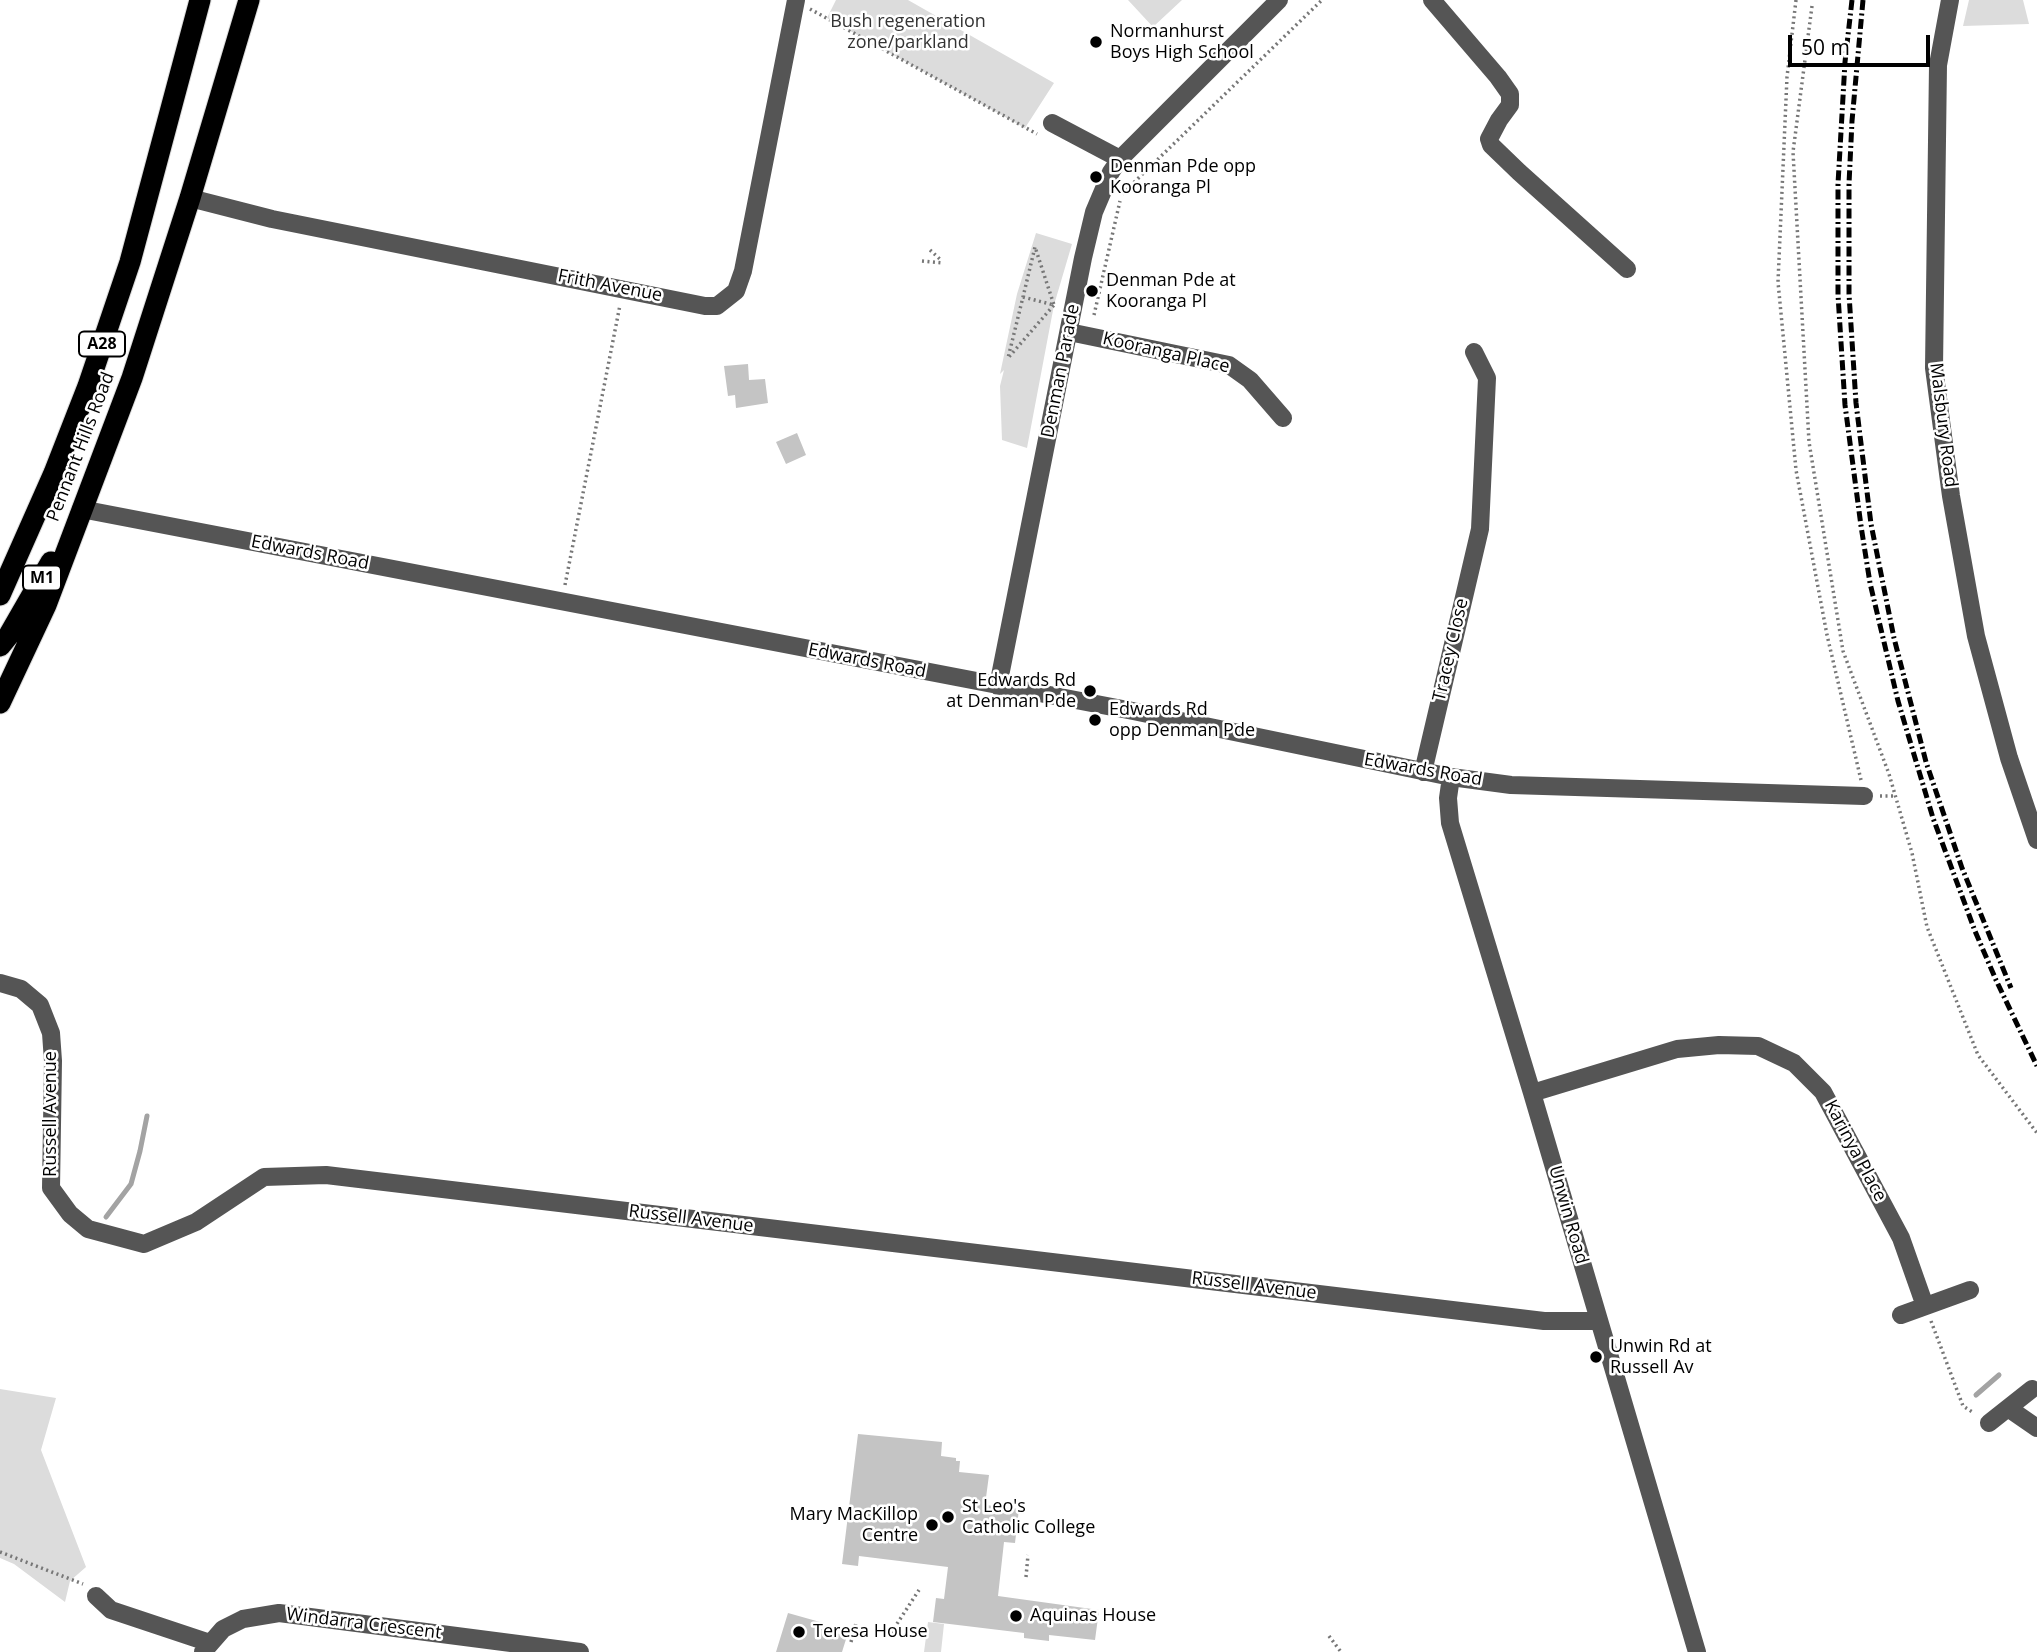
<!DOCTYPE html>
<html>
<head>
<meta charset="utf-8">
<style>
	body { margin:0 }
	#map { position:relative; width:2037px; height:1652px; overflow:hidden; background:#fff; font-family:"Open Sans",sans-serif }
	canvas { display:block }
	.scale { position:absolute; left:1788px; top:35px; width:142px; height:32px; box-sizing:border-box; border:4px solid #000; border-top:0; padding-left:9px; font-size:21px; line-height:24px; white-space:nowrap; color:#000; -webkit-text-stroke:5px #fff; paint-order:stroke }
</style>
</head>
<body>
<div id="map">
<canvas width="2037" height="1652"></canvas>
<div class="scale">50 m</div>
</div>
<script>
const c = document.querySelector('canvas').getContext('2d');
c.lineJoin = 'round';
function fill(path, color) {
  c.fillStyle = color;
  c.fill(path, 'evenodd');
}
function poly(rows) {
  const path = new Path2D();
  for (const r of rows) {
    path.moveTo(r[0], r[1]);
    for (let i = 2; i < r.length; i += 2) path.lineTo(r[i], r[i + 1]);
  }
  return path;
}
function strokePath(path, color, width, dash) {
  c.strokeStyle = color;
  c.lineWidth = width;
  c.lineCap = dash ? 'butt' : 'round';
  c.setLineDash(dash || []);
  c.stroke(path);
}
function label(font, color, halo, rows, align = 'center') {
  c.font = font + ' "Open Sans",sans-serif';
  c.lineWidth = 5;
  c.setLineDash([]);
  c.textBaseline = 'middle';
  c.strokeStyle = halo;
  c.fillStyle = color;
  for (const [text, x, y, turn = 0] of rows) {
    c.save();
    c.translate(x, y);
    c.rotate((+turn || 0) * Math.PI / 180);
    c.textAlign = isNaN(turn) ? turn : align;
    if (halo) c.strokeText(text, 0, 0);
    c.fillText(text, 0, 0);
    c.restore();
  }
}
fill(poly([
	[836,0,908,0,1054,83,1025,128,827,18],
	[1128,0,1182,0,1153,27],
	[1969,0,2023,0,2029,24,1963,26],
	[1036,233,1072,244,1054,305,1027,448,1002,440,1000,386,1004,370,1000,374,1017,294],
	[0,1389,56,1398,41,1450,86,1567,70,1581,65,1602,14,1564,0,1558],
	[928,1622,944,1624,941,1652,924,1652]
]), '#dcdcdc');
strokePath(poly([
	[106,1217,131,1184,140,1151,147,1116],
	[1976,1395,1999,1375]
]), '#a3a3a3', 5);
fill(poly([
	[748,364,749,380,765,379,768,403,736,408,735,395,728,396,724,366],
	[797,433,806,455,786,464,776,442],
	[858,1434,942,1442,941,1456,956,1458,956,1461,960,1461,959,1472,989,1475,985,1505,1019,1509,1015,1543,1004,1542,998,1596,1099,1610,1095,1640,1049,1635,1049,1641,1024,1638,1024,1633,933,1622,936,1598,944,1599,948,1567,859,1556,858,1566,842,1564],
	[788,1613,820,1622,818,1628,847,1636,842,1652,776,1652]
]), '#c4c4c4');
const highway = poly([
	[0,595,54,473,88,386,130,262,200,0],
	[0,646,9,635,51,562],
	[0,703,46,605,132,378,190,198,249,0]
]);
strokePath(highway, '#dbdbdb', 23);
strokePath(poly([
	[1796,0,1787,77,1778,282,1796,470,1827,635,1861,780],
	[1812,6,1793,152,1809,442,1843,651,1889,774,1912,853,1927,927,1978,1055,2037,1133],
	[810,9,1037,134],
	[1122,194,1322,0],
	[930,250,942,261],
	[922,261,943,263],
	[1023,297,1054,305,1035,247,1023,297,1008,358,1054,305],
	[1094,315,1120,201],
	[565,585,620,305],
	[1880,796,1895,796],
	[1931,1321,1963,1406,1974,1413],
	[0,1552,83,1584],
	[1026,1577,1028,1555],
	[891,1633,919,1590],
	[1329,1636,1341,1652],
	[851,1642,856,1623]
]), '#777', 3.5, [2, 3.5]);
strokePath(poly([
	[1432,0,1498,77,1510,94,1510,105,1499,120,1489,139,1491,145,1519,172,1627,269],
	[1950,0,1938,65,1934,368,1951,496,1976,636,2009,758,2037,840],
	[1052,123,1120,159],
	[190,198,272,219,705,306,717,306,736,291,743,271,796,0],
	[1069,332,1229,365,1250,380,1283,418],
	[81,509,1133,711,1451,777,1511,785,1864,796],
	[998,686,1083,258,1094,212,1111,172,1120,159,1279,0],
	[1423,772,1480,529,1487,378,1474,352],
	[1451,777,1448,798,1450,823,1532,1093,1697,1652],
	[0,983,21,989,40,1005,51,1033,53,1061,51,1188,70,1214,88,1229,144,1244,196,1222,264,1177,326,1175,1544,1321,1599,1321],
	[1532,1093,1677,1049,1719,1045,1758,1046,1794,1063,1823,1092,1901,1238,1925,1306],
	[1901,1315,1970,1290],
	[2008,1408,2037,1428],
	[1989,1423,2032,1389],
	[96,1596,111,1610,210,1643],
	[203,1652,223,1629,243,1619,279,1613,580,1652]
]), '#555', 18);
strokePath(highway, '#000', 21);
strokePath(poly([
	[1852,0,1845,62,1838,184,1838,295,1845,405,1861,526,1870,583,1898,701,1933,818,1975,931,1996,980,2037,1066],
	[1863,0,1852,121,1849,184,1849,294,1856,403,1871,524,1894,638,1926,762,1962,868,2011,988]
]), '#000', 5, [10, 3.5, 2, 3.5]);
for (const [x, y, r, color] of [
	[1096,42,7,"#000"],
	[1096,177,7,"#000"],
	[1092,291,7,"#000"],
	[1090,691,7,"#000"],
	[1095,720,7,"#000"],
	[1596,1357,7,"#000"],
	[948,1517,7,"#000"],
	[932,1525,7,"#000"],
	[1016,1616,7,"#000"],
	[799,1632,7,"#000"]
]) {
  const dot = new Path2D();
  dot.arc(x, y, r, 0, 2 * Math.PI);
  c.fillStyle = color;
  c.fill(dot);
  strokePath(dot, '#fff', 2.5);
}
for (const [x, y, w] of [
	[102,344,46],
	[42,578,38]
]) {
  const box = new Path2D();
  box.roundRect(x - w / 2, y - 12.5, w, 25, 5);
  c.fillStyle = '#fff';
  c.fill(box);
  strokePath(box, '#000', 2);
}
label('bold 16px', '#000', null, [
	["A28",102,344],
	["M1",42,578]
]);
label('18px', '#333', '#fff', [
	["Bush regeneration",908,22],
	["zone/parkland",908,43]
]);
label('18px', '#000', '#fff', [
	["Normanhurst",1110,32],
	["Boys High School",1110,53],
	["Denman Pde opp",1110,167],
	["Kooranga Pl",1110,188],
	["Denman Pde at",1106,281],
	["Kooranga Pl",1106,302],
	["Edwards Rd",1076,681,"right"],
	["at Denman Pde",1076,702,"right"],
	["Edwards Rd",1109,710],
	["opp Denman Pde",1109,731],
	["Unwin Rd at",1610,1347],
	["Russell Av",1610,1368],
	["St Leo's",962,1507],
	["Catholic College",962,1528],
	["Mary MacKillop",918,1515,"right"],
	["Centre",918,1536,"right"],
	["Aquinas House",1030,1616],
	["Teresa House",813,1632]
], 'left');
label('18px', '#000', '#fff', [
	["Frith Avenue",610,286,11],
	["Kooranga Place",1166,353,13],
	["Denman Parade",1061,371,-79],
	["Malsbury Road",1943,425,83],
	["Pennant Hills Road",81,447,-69],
	["Edwards Road",310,553,11],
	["Tracey Close",1451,650,-77],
	["Edwards Road",867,661,11],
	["Edwards Road",1423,770,10],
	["Russell Avenue",51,1114,-90],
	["Karinya Place",1855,1151,62],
	["Unwin Road",1568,1215,74],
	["Russell Avenue",691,1219,7],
	["Russell Avenue",1254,1286,7],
	["Windarra Crescent",364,1624,7]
]);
</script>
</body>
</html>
